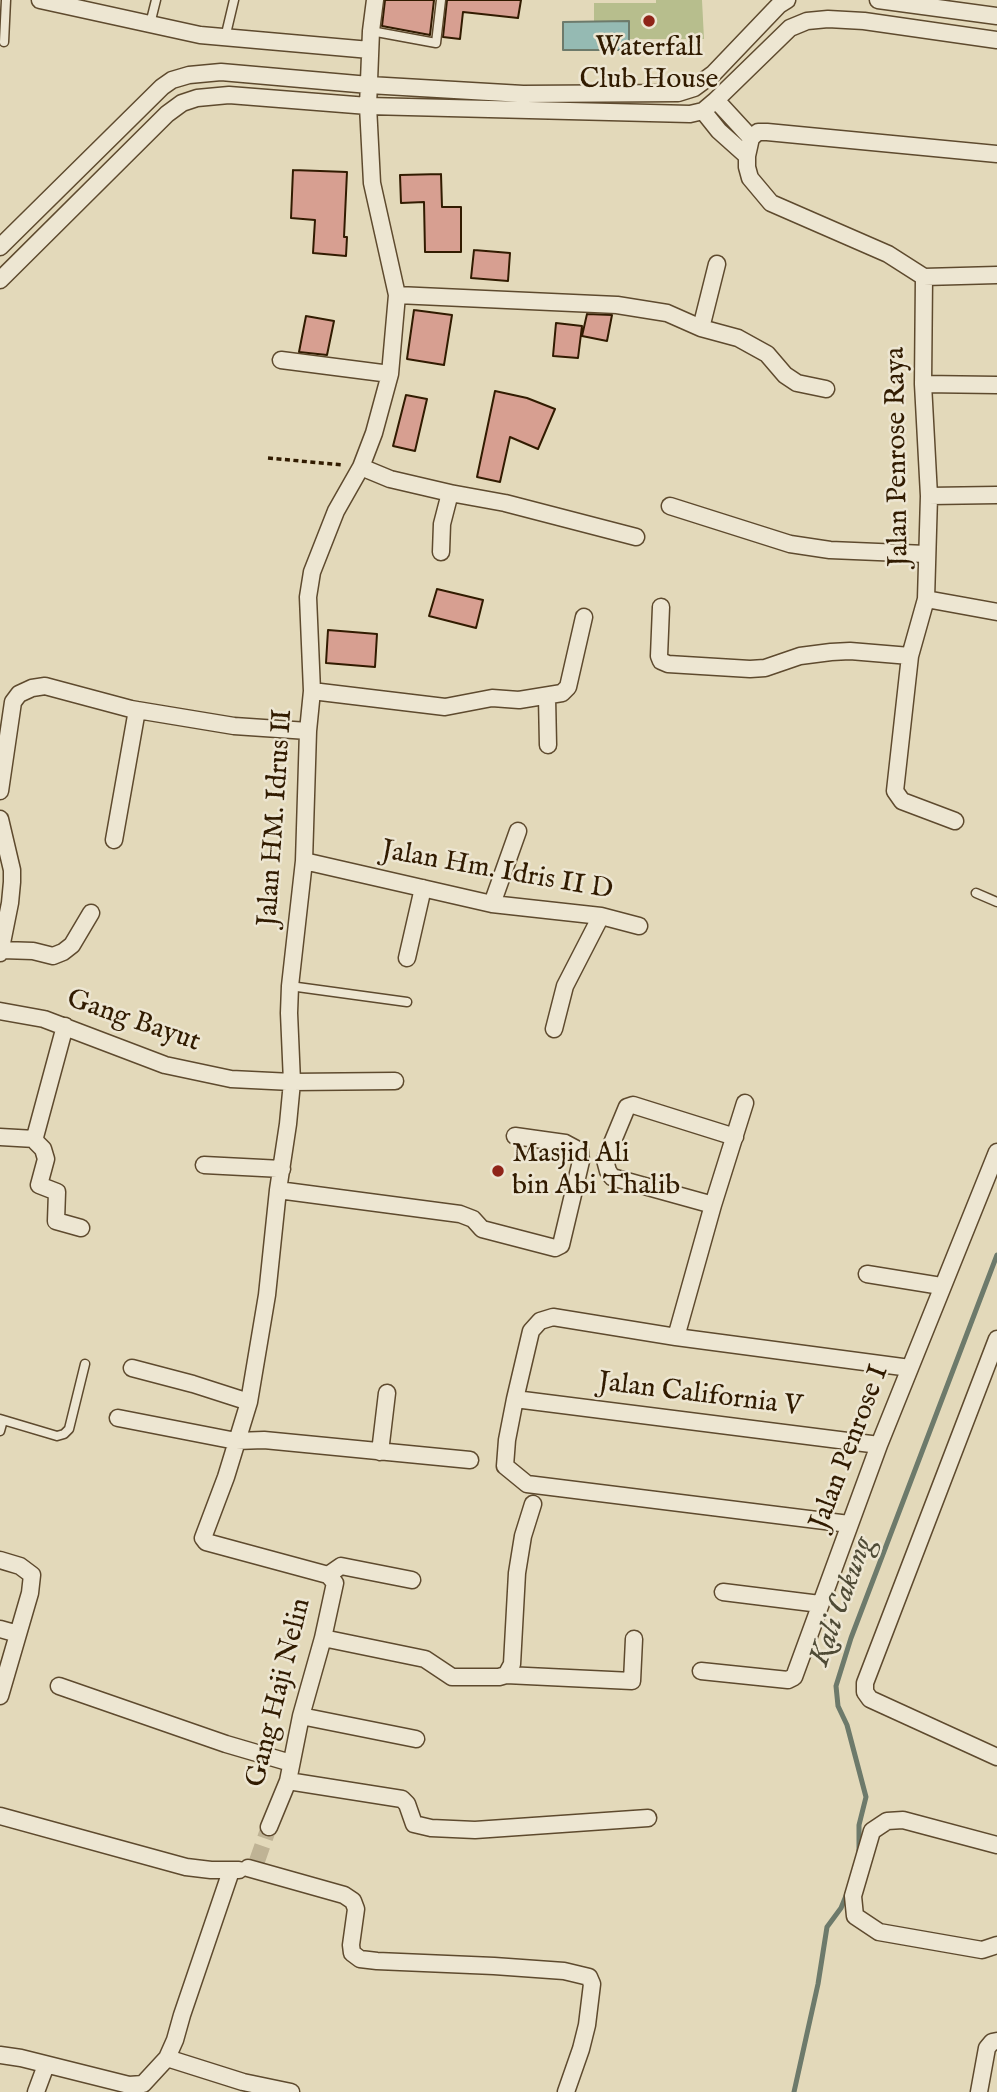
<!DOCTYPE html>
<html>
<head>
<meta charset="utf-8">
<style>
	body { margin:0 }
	canvas { display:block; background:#e3d9ba }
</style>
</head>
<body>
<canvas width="997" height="2092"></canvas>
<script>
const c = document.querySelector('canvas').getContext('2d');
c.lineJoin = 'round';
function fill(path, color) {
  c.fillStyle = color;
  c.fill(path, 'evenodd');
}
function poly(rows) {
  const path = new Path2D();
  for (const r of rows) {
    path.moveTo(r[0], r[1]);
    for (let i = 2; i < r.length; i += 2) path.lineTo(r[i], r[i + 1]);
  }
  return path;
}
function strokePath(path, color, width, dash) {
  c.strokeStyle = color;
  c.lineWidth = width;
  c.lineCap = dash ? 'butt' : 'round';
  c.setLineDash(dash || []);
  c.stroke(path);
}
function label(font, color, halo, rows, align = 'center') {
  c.font = font + ' "IM FELL English",serif';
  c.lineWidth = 5;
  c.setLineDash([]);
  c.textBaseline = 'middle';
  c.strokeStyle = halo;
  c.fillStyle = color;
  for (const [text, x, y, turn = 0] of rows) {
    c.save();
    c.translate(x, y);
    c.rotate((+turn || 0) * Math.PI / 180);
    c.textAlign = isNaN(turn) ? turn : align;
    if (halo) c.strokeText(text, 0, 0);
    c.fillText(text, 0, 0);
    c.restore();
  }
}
fill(poly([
	[656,0,702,0,704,39,594,39,594,3,656,3]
]), '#b7be8d');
const water = poly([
	[629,21,629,50,563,50,563,22,629,21]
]);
fill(water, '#95bab3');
strokePath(water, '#6d7a6b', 2);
strokePath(poly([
	[859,1852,859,1825,866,1797,847,1725,838,1706,836,1686,851,1638,997,1255],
	[794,2092,818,1984,827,1927,841,1908,848,1891]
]), '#6d7a6b', 5);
const building = poly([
	[385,0,434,0,430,35,382,26,385,0],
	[447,0,521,0,518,18,463,12,460,39,443,37,447,0],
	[293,170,347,172,344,237,347,237,346,256,313,253,315,220,291,218,293,170],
	[441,174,442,207,461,207,461,252,425,252,424,202,401,203,400,175,441,174],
	[474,250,510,253,508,281,471,278,474,250],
	[414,310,452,315,444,365,407,359,414,310],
	[587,314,612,315,607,341,582,336,587,314],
	[306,316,334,321,327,355,299,352,306,316],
	[556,323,582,326,578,358,553,356,556,323],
	[495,391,527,398,555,409,538,449,510,437,500,482,477,477,495,391],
	[406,395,427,399,415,451,393,446,406,395],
	[437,589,483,600,476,628,429,616,437,589],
	[328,630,377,634,375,667,326,663,328,630]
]);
fill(building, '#d79f91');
strokePath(building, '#311b00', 2);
strokePath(poly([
	[257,1861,269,1827]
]), '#bfb395', 16, [16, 8]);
const lane = poly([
	[150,24,156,0],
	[371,31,436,43,441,0],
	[225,38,234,0],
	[4,42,6,0],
	[976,893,997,902],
	[290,986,407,1002],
	[0,1419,57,1436,64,1434,69,1429,85,1364],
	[0,1431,3,1420]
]);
const street = poly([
	[40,0,200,35,370,50],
	[878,0,997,16],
	[716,100,751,138],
	[703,111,719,131,747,156],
	[751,138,747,156,747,167,750,178,771,203,888,254,924,277,923,384,929,496,926,599,910,656,895,791,902,801,955,821],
	[751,138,758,132,767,132,997,154],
	[0,247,162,87,172,80,189,75,221,72,369,85,523,94,678,93,694,88,713,74,779,5,787,0],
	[924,277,997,275],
	[0,280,167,114,182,103,197,98,229,95,368,106,690,114,703,111,716,100,790,28,807,21,828,19,864,21,997,40],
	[397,295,617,305,667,313,701,328,738,338,767,354,785,375,797,383,826,389],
	[701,328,717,264],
	[281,360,390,374],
	[923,384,997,385],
	[361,467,390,479,450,493,505,503,636,537],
	[929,496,997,495],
	[670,506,790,544,830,550,926,554],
	[441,552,442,524,450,493],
	[926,599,997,612],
	[661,607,659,656,661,661,668,664,750,669,765,668,800,656,831,652,850,651,910,656],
	[312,691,445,707,492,698,519,700,562,693,568,687,584,617],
	[547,697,548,745],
	[0,791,13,702,19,694,32,688,45,686,131,709,234,726,308,731],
	[0,819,12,870,12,882,10,903,0,953],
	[114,840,137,710],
	[304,861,492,904,601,916,639,926],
	[492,904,518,831],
	[2,950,33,951,53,956,63,952,72,945,91,913],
	[407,958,423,888],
	[0,1011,44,1019,165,1065,231,1079,292,1082,395,1081],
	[65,1026,35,1137,36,1142,43,1149,46,1159,39,1185,57,1192,56,1221,81,1228],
	[554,1029,565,986,601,916],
	[0,1137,35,1139],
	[204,1165,282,1169],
	[278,1190,460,1214,473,1219,482,1229,555,1248,561,1245,581,1161,580,1151,565,1143,515,1136],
	[713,1205,612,1177,608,1171,605,1160,627,1107,633,1105,735,1137],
	[867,1274,941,1286],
	[676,1337,713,1205,745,1103],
	[997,1339,865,1683,865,1692,870,1699,997,1757],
	[132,1368,193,1384,249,1402],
	[515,1399,879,1445],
	[118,1418,236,1441,264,1440,470,1460],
	[380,1452,387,1393],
	[849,1524,527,1484,505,1466,507,1440,515,1399,531,1331,540,1321,553,1317,676,1337,910,1368],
	[0,1560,20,1566,32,1575,30,1593,0,1696],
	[328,1575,341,1566,412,1580],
	[723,1592,820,1604],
	[0,1629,18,1634],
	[323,1638,425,1659,452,1677,499,1677,506,1675,512,1664,517,1573,523,1536,533,1504],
	[701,1671,788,1680,794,1677,879,1445,997,1152],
	[506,1675,632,1681,634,1639],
	[59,1686,226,1744,291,1763],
	[301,1716,416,1739],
	[288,1781,402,1799,407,1804,414,1824,431,1828,475,1830,648,1818],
	[0,1816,186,1867,211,1870,239,1870],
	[269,1827,288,1781,301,1716,323,1638,335,1583,328,1575,206,1542,203,1538,226,1477,249,1402,267,1295,278,1190,288,1124,292,1082,289,1013,290,986,304,861,308,731,312,691,308,597,312,572,336,511,361,467,374,433,390,374,397,295,372,183,368,106,371,31,375,0],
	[997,1845,903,1820,887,1821,872,1831,853,1896,855,1916,879,1932,982,1950,997,1945],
	[248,1868,344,1895,353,1901,356,1909,351,1945,352,1953,360,1959,377,1961,494,1966,564,1971,589,1977,592,1984,587,2025,581,2049,566,2092],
	[0,2055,21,2058,129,2085,143,2084,167,2058,175,2040,182,2015,231,1871],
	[167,2058,243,2082,291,2092],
	[36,2092,46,2065],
	[979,2092,987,2048,992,2042,997,2041]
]);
strokePath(lane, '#5e4a2e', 11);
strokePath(street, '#5e4a2e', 19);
strokePath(poly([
	[268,458,343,465]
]), '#311b00', 3.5, [5, 3.5]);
strokePath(lane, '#ede6d2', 8);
strokePath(street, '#ede6d2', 16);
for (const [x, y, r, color] of [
	[649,21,7,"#8f2418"],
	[498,1171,7,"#8f2418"]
]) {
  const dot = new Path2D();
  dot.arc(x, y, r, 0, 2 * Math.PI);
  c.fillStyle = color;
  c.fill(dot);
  strokePath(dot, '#ede6d2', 2.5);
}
label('28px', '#311b00', '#ede6d2', [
	["Waterfall",649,49],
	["Club House",649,81],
	["Masjid Ali",512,1155,"left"],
	["bin Abi Thalib",512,1187,"left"]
]);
label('28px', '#311b00', '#ede6d2', [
	["Jalan Penrose Raya",899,457,-91],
	["Jalan HM. Idrus II",277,818,-86],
	["Jalan Hm. Idris II D",497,872,10],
	["Gang Bayut",133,1022,19],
	["Jalan California V",700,1396,7],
	["Jalan Penrose I",851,1448,-69],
	["Gang Haji Nelin",280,1693,-76]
]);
label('italic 30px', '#4f4b36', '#ede6d2', [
	["Kali Cakung",843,1602,-70]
]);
</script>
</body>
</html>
